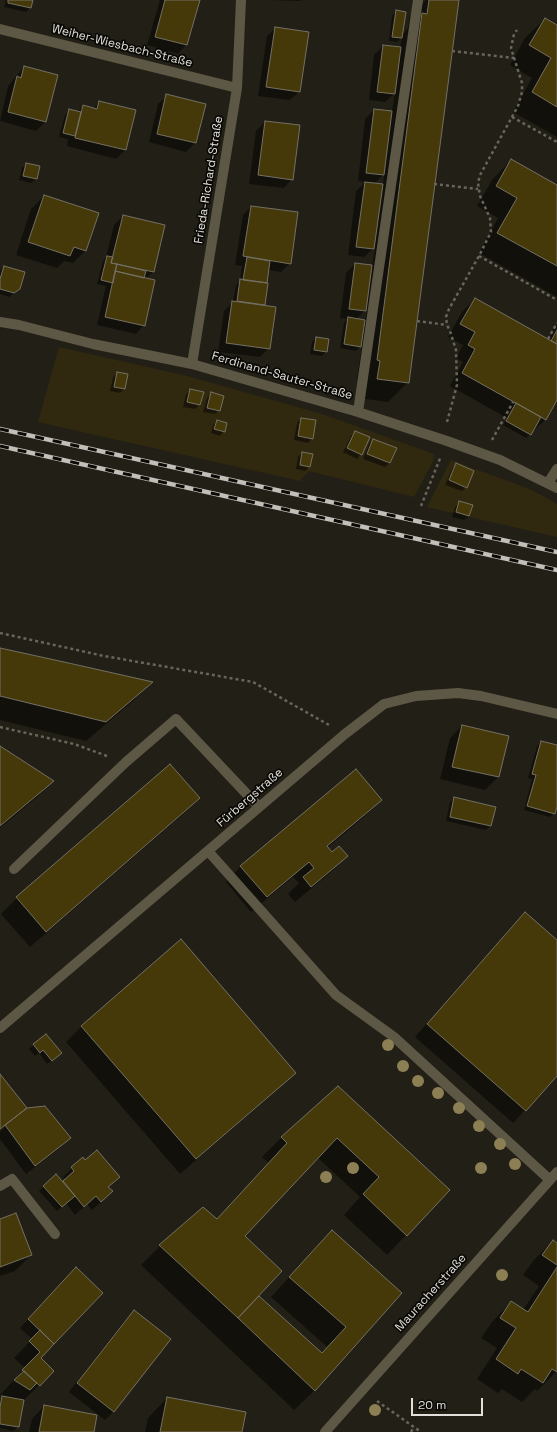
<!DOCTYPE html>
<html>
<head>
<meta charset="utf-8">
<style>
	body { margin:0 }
	#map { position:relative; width:557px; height:1432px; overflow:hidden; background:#221f16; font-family:"Space Grotesk",sans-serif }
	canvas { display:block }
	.scale { position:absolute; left:411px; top:1398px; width:72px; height:18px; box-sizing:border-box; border:2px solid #e2e0da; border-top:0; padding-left:5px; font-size:12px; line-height:14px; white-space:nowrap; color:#e2e0da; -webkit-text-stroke:3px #0b0906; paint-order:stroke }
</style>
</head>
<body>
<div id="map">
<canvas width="557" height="1432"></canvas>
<div class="scale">20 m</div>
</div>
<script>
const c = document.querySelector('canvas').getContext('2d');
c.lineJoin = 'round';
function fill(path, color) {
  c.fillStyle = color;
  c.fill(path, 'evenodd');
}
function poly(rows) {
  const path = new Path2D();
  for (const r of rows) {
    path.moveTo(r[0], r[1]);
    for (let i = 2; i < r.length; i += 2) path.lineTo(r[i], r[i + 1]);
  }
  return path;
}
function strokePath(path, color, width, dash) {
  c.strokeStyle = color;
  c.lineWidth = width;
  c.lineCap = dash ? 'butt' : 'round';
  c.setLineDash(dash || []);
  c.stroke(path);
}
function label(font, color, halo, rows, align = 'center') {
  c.font = font + ' "Space Grotesk",sans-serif';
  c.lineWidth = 3.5;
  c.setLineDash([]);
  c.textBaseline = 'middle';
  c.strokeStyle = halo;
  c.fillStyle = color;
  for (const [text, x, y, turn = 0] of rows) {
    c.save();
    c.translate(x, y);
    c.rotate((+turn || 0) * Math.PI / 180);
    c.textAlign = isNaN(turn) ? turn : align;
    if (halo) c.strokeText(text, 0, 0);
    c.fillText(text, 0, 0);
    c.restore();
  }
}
fill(poly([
	[59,347,187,376,322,414,434,454,433,461,414,497,309,471,300,481,38,422],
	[451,460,532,490,557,504,557,537,427,507]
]), '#31290f');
fill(poly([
	[6,0,32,0,30,8,26,12,4,7],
	[160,0,198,1,186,45,178,54,147,45],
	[271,0,301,0,300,1],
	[426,0,455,0,408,382,388,402,358,398,361,380,357,380,362,345,356,351,340,348,344,322,348,319,340,318,346,273,355,264,372,266,375,247,364,257,348,255,356,191,366,182,358,181,365,119,374,110,392,112,395,93,385,102,369,100,374,55,383,46,400,48,402,37,397,42,389,41,392,16,396,11,402,35,408,28,410,16],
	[384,174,383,185,374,184],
	[367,309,365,321,356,319],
	[545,19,557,26,557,137,513,112,532,78,510,65,525,38],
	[276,28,299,92,290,100,258,96,267,36],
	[24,67,57,76,45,122,36,131,0,121,8,86],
	[167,96,195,143,186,152,149,142,158,104],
	[100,102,125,150,116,159,67,146,68,139,59,137,65,115,69,111,77,112,83,107,93,109],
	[265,122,292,179,284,188,249,184,256,131],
	[511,160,557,186,557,297,479,253,498,218,477,206,492,180],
	[26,164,39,167,36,179,31,183,19,180,22,168],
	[44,196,98,214,85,251,73,263,64,261,57,268,16,255,31,209],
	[251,207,290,263,281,272,268,270,264,305,263,306,269,348,260,357,218,352,224,311,233,302,236,285,240,280,242,266,235,265,243,215],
	[123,216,164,226,153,272,145,279,144,325,136,334,97,325,106,286,97,284,103,261,106,257,114,225],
	[4,267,19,289,9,297,0,294,0,271],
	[475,299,548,341,557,324,557,398,545,420,526,438,503,425,507,418,450,386,463,362,456,358,463,345,448,337,462,312],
	[316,338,326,352,322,356,310,354,312,342],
	[117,373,124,389,120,393,110,391,113,377],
	[191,390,200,405,195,409,183,407,186,394],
	[211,394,219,410,215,414,203,412,207,398],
	[301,419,312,438,308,443,294,440,297,423],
	[217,421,224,431,220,436,211,433,213,425],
	[355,432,361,454,357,459,343,452,351,436],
	[373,440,395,448,390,463,385,467,363,459,369,444],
	[302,453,310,466,305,471,296,469,298,457],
	[456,465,466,487,462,491,445,485,452,469],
	[459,502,469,516,464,520,452,517,455,507],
	[0,649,151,683,132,702,86,741,0,720],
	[462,726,508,737,498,777,485,790,440,779,450,738],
	[541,742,557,746,557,803,554,813,550,817,524,810,532,779,528,778,537,746],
	[0,747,53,781,37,797,0,828],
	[170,765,199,798,183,814,30,947,1,914,17,898],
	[455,798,490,826,486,830,446,821,450,802],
	[381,800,365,816,327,848,332,853,347,856,331,872,295,902,288,894,299,883,293,877,251,912,226,882,241,866],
	[525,913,557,942,557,1075,513,1123,415,1037,512,926],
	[82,1026,295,1073,279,1088,180,1174,66,1042],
	[46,1035,56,1057,47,1064,39,1053,35,1056,29,1049],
	[0,1075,26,1109,70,1138,61,1147,26,1174,0,1139,0,1132,6,1126,5,1125,0,1129],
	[338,1088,449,1190,387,1255,344,1215,360,1197,317,1157,243,1236,257,1296,321,1354,327,1347,271,1297,332,1231,401,1293,314,1391,294,1410,141,1265,160,1246,216,1220,269,1163,262,1157,281,1138],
	[82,1159,108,1187,103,1200,92,1210,87,1204,75,1215,66,1203,57,1211,39,1191,56,1175,62,1183,66,1180,63,1177],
	[0,1220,31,1255,15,1271,0,1276],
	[553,1241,557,1244,557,1371,537,1391,535,1389,522,1402,502,1389,498,1393,477,1379,497,1348,481,1338,492,1322,511,1302,523,1310,539,1286,523,1275,533,1261],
	[68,1277,39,1358,53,1371,23,1401,20,1398,18,1400,18,1427,13,1431,0,1428,0,1400,2,1398,0,1395,25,1368,14,1358,32,1339,20,1328],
	[134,1311,114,1411,105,1420,69,1392,125,1320],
	[167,1398,241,1432,145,1432,148,1418],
	[44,1406,93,1432,29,1432,32,1419]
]), '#0007');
const building = poly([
	[8,0,33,0,31,8,8,3,8,0],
	[165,0,200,0,187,45,155,37,165,0],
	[429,0,459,0,409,383,377,379,380,361,377,360,422,13,427,14,429,0],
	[396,10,406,12,402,38,392,37,396,10],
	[545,18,557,25,557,107,532,92,551,58,529,45,545,18],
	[275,27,309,32,300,92,266,87,275,27],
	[383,45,401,47,395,94,377,92,383,45],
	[24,66,58,75,46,122,8,112,17,76,21,78,24,66],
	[166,94,206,104,196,143,157,134,166,94],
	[99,101,136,110,126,150,75,138,83,105,97,109,99,101],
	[69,109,81,112,75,136,63,133,69,109],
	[374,109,392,111,384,175,366,173,374,109],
	[265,121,300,125,293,180,258,175,265,121],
	[511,159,557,185,557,266,497,233,517,198,496,186,511,159],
	[26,163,40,166,37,179,23,176,26,163],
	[365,182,383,184,374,249,356,247,365,182],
	[44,195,99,213,86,251,74,247,70,256,28,242,44,195],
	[251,206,298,212,291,264,243,256,251,206],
	[123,215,165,225,154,272,111,263,123,215],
	[107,256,113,257,111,263,117,264,113,283,101,280,107,256],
	[247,257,270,261,267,283,243,280,247,257],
	[355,263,372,265,366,311,349,309,355,263],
	[117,264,146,271,144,278,115,271,117,264],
	[4,266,25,272,20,289,14,293,0,289,0,279,4,266],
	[115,271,155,280,145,326,105,317,115,271],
	[240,279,268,283,265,305,237,301,240,279],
	[475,298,557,344,557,400,546,420,462,373,475,349,468,345,475,332,460,324,475,298],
	[232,301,276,307,270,349,226,343,232,301],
	[348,317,365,320,361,347,344,344,348,317],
	[557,330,557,344,551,341,557,330],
	[316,337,329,339,327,352,314,350,316,337],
	[117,372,128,374,125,389,114,387,117,372],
	[190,389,204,392,200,405,187,402,190,389],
	[211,392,224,396,220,411,207,408,211,392],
	[516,403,541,417,531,435,506,421,516,403],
	[301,418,316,420,313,439,298,436,301,418],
	[217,420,227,423,225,432,214,429,217,420],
	[355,431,370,437,362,455,347,448,355,431],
	[373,439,397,448,390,463,367,454,373,439],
	[302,452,313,454,310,467,300,465,302,452],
	[456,463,474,471,467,488,449,480,456,463],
	[459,501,473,505,469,516,456,512,459,501],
	[0,648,73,664,153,682,106,722,0,696,0,648],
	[462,725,509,736,499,777,452,767,462,725],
	[541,741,557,745,557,807,555,814,527,806,536,775,532,774,541,741],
	[0,746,54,781,0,826,0,746],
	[170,764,200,798,46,932,16,897,170,764],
	[356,769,382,800,327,846,332,852,339,846,348,856,311,887,303,877,314,868,309,862,267,897,240,866,356,769],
	[454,797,496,807,491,826,450,817,454,797],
	[525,912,557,940,557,1076,526,1111,427,1024,525,912],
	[181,939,296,1073,196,1159,81,1026,181,939],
	[46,1034,62,1053,52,1061,43,1050,40,1053,33,1044,46,1034],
	[0,1074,27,1108,0,1129,0,1074],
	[338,1086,450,1190,407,1236,363,1194,379,1177,337,1138,245,1236,282,1271,238,1318,159,1245,203,1207,217,1219,287,1143,281,1137,338,1086],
	[45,1106,71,1138,35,1166,5,1125,27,1108,45,1106],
	[97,1150,120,1177,108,1187,113,1191,101,1202,96,1196,84,1207,63,1181,74,1171,71,1167,83,1157,85,1160,97,1150],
	[56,1174,75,1196,62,1207,43,1186,56,1174],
	[16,1213,32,1255,0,1267,0,1219,16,1213],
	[332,1230,402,1293,315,1391,238,1318,259,1296,322,1353,346,1327,289,1277,332,1230],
	[553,1240,557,1243,557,1265,542,1255,553,1240],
	[76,1267,103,1293,54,1344,28,1319,76,1267],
	[557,1267,557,1372,552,1369,543,1383,521,1369,518,1374,496,1359,516,1328,500,1318,511,1301,528,1312,557,1267],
	[134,1310,171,1339,114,1412,77,1383,134,1310],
	[40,1330,54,1344,41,1358,54,1371,40,1386,22,1370,40,1352,29,1341,40,1330],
	[24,1371,37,1383,30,1390,14,1380,24,1371],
	[2,1396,24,1400,19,1427,0,1424,0,1407,2,1396],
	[167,1397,246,1412,242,1432,160,1432,167,1397],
	[44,1405,97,1415,94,1432,39,1432,44,1405]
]);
fill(building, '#463909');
strokePath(building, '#737065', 1);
strokePath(poly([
	[452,51,514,58],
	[512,117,557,142],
	[434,184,478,189],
	[479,256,557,300],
	[417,321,447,325],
	[548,339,557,323],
	[447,422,457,385,456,350,450,331,447,325,446,317,449,309,479,256,491,232,490,218,480,196,478,183,480,175,518,106,522,92,522,83,511,48,514,34,517,30],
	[492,440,513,402],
	[421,506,441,456],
	[0,633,104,656,253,682,329,725],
	[0,727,74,744,107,756],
	[377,1401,421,1432],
	[411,1432,414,1427]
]), '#68655d', 2.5, [3, 3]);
strokePath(poly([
	[0,29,237,88],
	[0,322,19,325,93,344,192,364,358,412,447,441,500,460,557,488],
	[192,364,237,88,241,0],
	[358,412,418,0],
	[548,483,557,469],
	[208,851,336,995,394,1037,550,1180],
	[14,869,126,762,176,719,259,807],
	[0,1028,345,734,384,704,416,696,458,693,481,696,557,714],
	[0,1186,12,1179,55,1234],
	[325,1432,557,1172]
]), '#5d5745', 10);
const rail = poly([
	[0,429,557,552],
	[0,446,557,570]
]);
strokePath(rail, '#c1bfb8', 4.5);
strokePath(rail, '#0b0906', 3, [9]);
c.fillStyle = '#8d7f54';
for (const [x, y] of [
	[388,1045],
	[403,1066],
	[418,1081],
	[438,1093],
	[459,1108],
	[479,1126],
	[500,1144],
	[515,1164],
	[353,1168],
	[481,1168],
	[326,1177],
	[502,1275],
	[375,1410]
]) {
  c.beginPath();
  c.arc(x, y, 6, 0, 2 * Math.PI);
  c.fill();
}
label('12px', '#e2e0da', '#0b0906', [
	["Weiher-Wiesbach-Straße",122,46,14],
	["Frieda-Richard-Straße",209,180,-81],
	["Ferdinand-Sauter-Straße",282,376,16],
	["Fürbergstraße",250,798,-41],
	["Mauracherstraße",431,1293,-48]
]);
</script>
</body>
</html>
